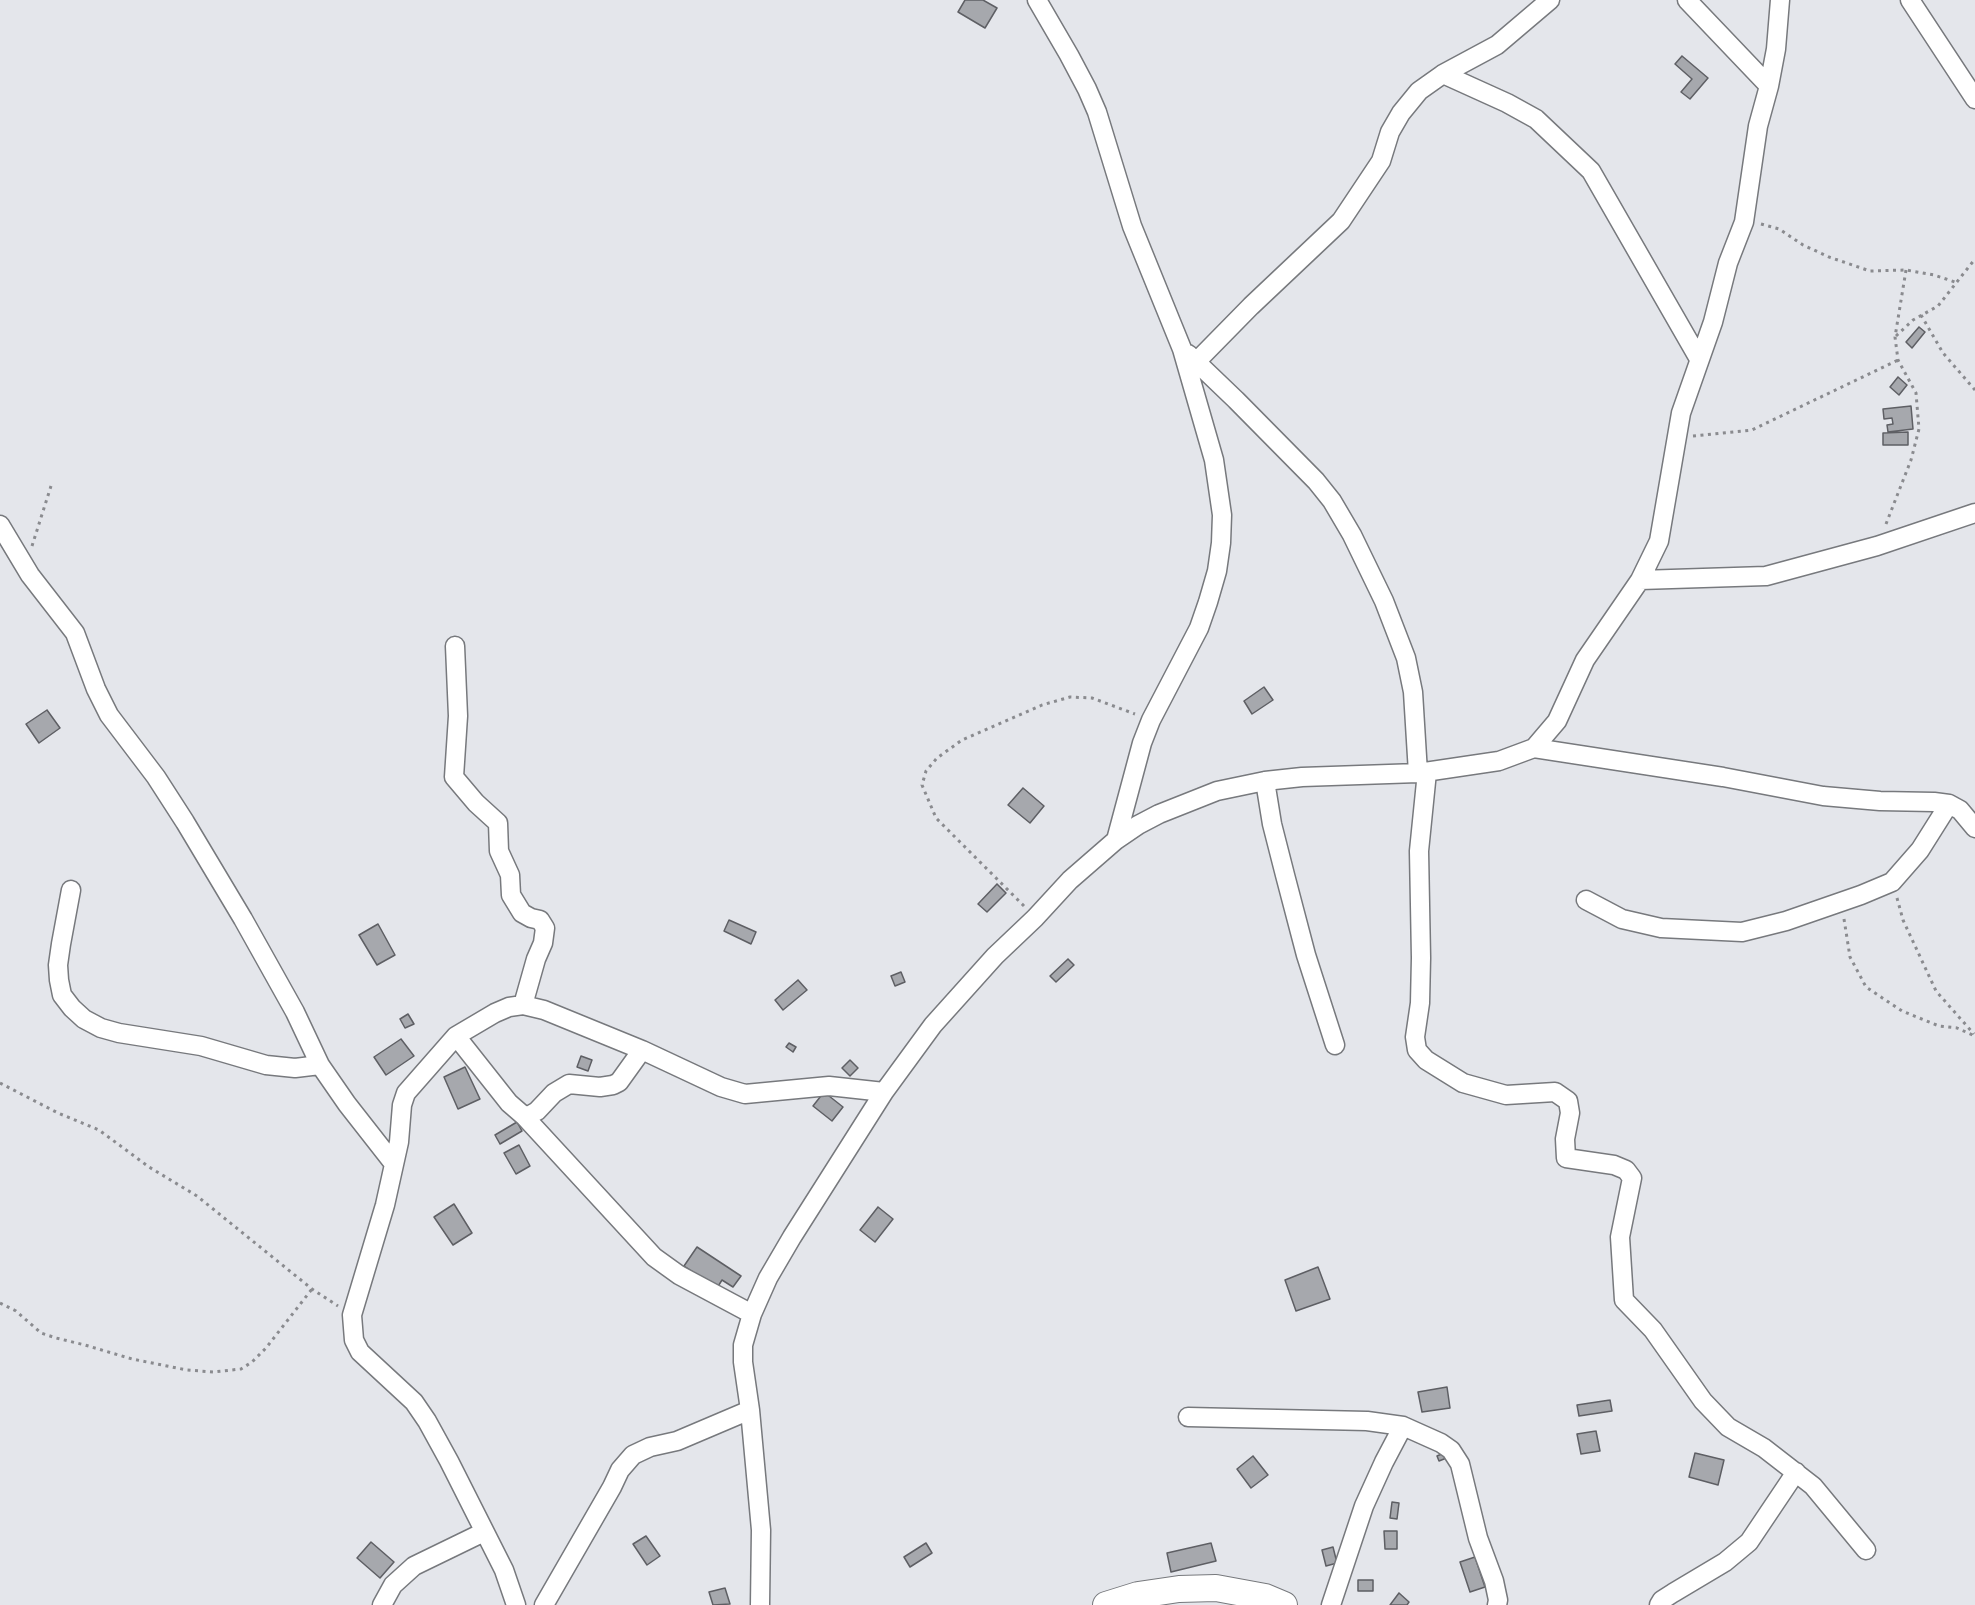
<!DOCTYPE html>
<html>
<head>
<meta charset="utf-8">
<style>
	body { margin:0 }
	canvas { display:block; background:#e4e6eb }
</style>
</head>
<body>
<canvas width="1975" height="1605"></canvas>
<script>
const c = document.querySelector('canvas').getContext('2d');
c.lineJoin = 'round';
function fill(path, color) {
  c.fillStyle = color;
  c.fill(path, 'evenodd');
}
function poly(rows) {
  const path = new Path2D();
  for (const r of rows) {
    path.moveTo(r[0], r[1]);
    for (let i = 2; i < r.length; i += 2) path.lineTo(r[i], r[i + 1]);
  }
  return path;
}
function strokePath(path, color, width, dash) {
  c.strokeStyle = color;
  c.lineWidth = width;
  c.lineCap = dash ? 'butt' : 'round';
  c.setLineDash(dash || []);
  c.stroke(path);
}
const building = poly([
	[965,0,983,0,997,8,985,28,958,12,965,0],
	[1682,56,1708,78,1690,99,1681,92,1692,79,1675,64,1682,56],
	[1919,327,1925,332,1912,348,1906,342,1919,327],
	[1898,377,1907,385,1899,395,1890,387,1898,377],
	[1911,406,1913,429,1888,432,1887,425,1893,424,1892,418,1884,419,1883,409,1911,406],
	[1908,432,1908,445,1883,445,1883,433,1908,432],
	[1264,687,1273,700,1252,714,1244,701,1264,687],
	[47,710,60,728,39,743,26,724,47,710],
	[1023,788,1044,806,1030,823,1008,805,1023,788],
	[997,884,1006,893,987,912,978,904,997,884],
	[729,920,756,932,751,944,724,931,729,920],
	[378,924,395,955,377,965,359,935,378,924],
	[1068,959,1074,965,1056,982,1050,976,1068,959],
	[901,972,905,982,895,986,891,976,901,972],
	[798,980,807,990,783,1010,775,1000,798,980],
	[408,1014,414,1024,405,1028,400,1019,408,1014],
	[401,1039,414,1056,386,1075,374,1057,401,1039],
	[789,1043,796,1047,793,1052,786,1047,789,1043],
	[581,1056,592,1060,588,1071,577,1067,581,1056],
	[850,1060,858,1068,850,1076,842,1068,850,1060],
	[465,1067,480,1099,458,1109,444,1077,465,1067],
	[824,1092,843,1107,832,1121,813,1106,824,1092],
	[517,1122,522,1131,500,1144,495,1135,517,1122],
	[519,1145,530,1166,516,1174,504,1153,519,1145],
	[454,1204,472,1233,453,1245,434,1217,454,1204],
	[878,1207,893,1219,875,1242,860,1230,878,1207],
	[697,1247,741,1276,733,1287,722,1280,717,1288,684,1266,697,1247],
	[1318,1267,1330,1299,1296,1311,1285,1280,1318,1267],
	[1447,1387,1450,1408,1422,1412,1418,1392,1447,1387],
	[1610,1400,1612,1411,1579,1416,1577,1405,1610,1400],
	[1596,1431,1600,1451,1581,1454,1577,1434,1596,1431],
	[1446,1452,1449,1457,1439,1461,1437,1456,1446,1452],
	[1695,1453,1724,1460,1718,1485,1689,1477,1695,1453],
	[1253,1456,1268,1475,1251,1488,1237,1469,1253,1456],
	[1392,1502,1399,1503,1397,1519,1390,1518,1392,1502],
	[1384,1531,1397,1531,1397,1549,1385,1549,1384,1531],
	[646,1536,660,1556,647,1565,633,1544,646,1536],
	[371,1542,394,1562,380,1578,357,1558,371,1542],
	[926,1543,932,1553,910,1567,904,1557,926,1543],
	[1211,1543,1216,1561,1171,1572,1167,1553,1211,1543],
	[1333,1547,1337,1563,1326,1566,1322,1550,1333,1547],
	[1475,1557,1485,1587,1470,1592,1460,1562,1475,1557],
	[1358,1580,1373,1580,1373,1591,1358,1591,1358,1580],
	[725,1588,730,1604,713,1605,709,1592,725,1588],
	[1399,1593,1409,1602,1407,1605,1390,1605,1399,1593]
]);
fill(building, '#a6a8ad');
strokePath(building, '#5e5f64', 1.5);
const street = poly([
	[1037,0,1069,55,1087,89,1097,112,1132,226,1182,349,1214,460,1222,515,1221,543,1217,571,1208,602,1199,628,1151,720,1142,743,1116,840],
	[1687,0,1769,86],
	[1910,0,1975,99],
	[1443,74,1507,103,1536,119,1591,171,1699,359],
	[1188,354,1236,400,1316,481,1332,501,1352,535,1384,601,1406,658,1413,692,1418,773],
	[1196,362,1251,306,1341,221,1381,161,1390,132,1401,113,1419,91,1443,74,1497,45,1550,0],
	[0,525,30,575,75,633,96,689,109,715,156,777,185,822,243,919,295,1012,320,1065,347,1104,394,1164],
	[1640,580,1766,576,1877,546,1975,513],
	[455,646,458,716,454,777,476,803,498,823,499,851,510,875,511,895,522,913,531,918,540,920,545,928,543,943,536,959,523,1005],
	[1534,748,1723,777,1823,796,1880,801,1934,802,1949,804,1960,810,1975,828],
	[1427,772,1419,851,1421,958,1420,1003,1415,1037,1417,1050,1426,1060,1463,1083,1506,1095,1555,1092,1568,1101,1570,1113,1565,1139,1566,1158,1614,1165,1626,1170,1632,1178,1620,1237,1624,1300,1653,1330,1703,1401,1728,1427,1764,1448,1813,1486,1866,1550],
	[1265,781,1272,824,1285,875,1306,955,1335,1045],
	[71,890,61,944,58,965,59,980,62,995,72,1008,84,1019,101,1028,119,1033,201,1046,266,1065,295,1068,320,1065],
	[1586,900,1622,919,1661,928,1742,932,1786,921,1861,895,1892,882,1920,850,1949,804],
	[456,1036,509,1103,524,1116,530,1115,537,1111,554,1093,569,1084,600,1087,613,1085,619,1082,642,1050],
	[524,1116,654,1257,679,1275,752,1314],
	[1188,1417,1367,1421,1403,1426,1441,1443,1451,1450,1460,1464,1478,1538,1494,1581,1498,1600,1497,1605],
	[382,1605,393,1585,414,1566,484,1532],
	[516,1605,504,1570,449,1461,427,1421,414,1402,360,1352,354,1340,352,1315,385,1205,399,1142,402,1105,406,1093,456,1036,495,1013,509,1007,523,1005,544,1010,642,1050,721,1087,745,1094,829,1086,884,1092],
	[544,1605,612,1487,620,1470,633,1455,650,1447,677,1441,750,1410],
	[760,1605,761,1530,750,1410,743,1362,743,1345,752,1314,768,1278,792,1237,884,1092,933,1025,995,956,1035,918,1070,880,1116,840,1138,825,1159,814,1217,791,1265,781,1302,777,1418,773,1499,761,1534,748,1557,721,1585,660,1640,580,1659,541,1681,413,1713,322,1728,263,1744,222,1758,126,1769,86,1776,49,1780,0],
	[1331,1605,1364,1506,1384,1462,1403,1426],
	[1659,1605,1662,1600,1673,1593,1725,1562,1749,1542,1796,1472]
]);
const secondary = poly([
	[1106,1605,1138,1595,1179,1589,1216,1588,1265,1597,1284,1605]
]);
strokePath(street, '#77797d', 21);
strokePath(secondary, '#77797d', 28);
strokePath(poly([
	[1761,224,1779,229,1803,245,1829,257,1870,271,1906,270,1934,275,1955,282],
	[1921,315,1943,353,1975,390],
	[1896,336,1913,320,1938,306,1975,259],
	[1693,436,1752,430,1898,360],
	[1886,524,1911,460,1919,429,1916,393,1898,360,1895,337,1906,270],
	[32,546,51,486],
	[1897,898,1903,920,1936,991,1974,1034],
	[1024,906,936,818,922,785,926,771,937,758,962,740,1042,705,1070,697,1092,698,1135,714],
	[1844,919,1850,957,1866,987,1902,1011,1939,1026,1957,1028,1975,1036],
	[0,1083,58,1113,99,1130,149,1167,197,1196,312,1289,338,1306],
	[0,1303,16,1311,41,1333,56,1338,85,1345,132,1359,187,1370,213,1372,241,1369,252,1362,266,1348,312,1289]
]), '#8a8b8f', 3, [3, 4.5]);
strokePath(street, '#fff', 18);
strokePath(secondary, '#fff', 26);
</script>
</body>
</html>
